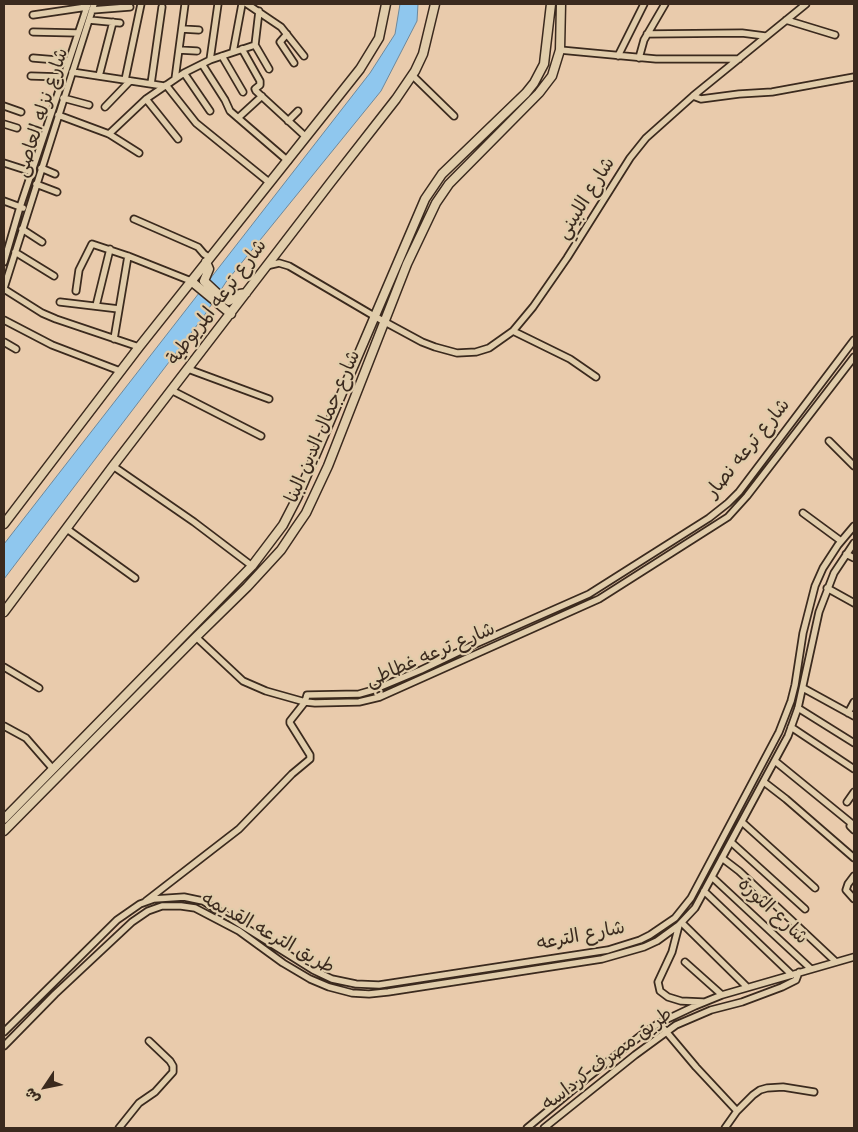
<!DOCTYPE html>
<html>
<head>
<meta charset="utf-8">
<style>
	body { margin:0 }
	#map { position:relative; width:858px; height:1132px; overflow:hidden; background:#e9cbac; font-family:Mynerve,"Playpen Sans Arabic",sans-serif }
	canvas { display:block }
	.frame { position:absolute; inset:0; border:5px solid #3b2a1e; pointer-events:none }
	.north { position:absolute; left:20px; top:1062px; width:50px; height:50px; -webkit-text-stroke:4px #e1cdab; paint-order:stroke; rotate:236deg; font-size:14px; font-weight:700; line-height:20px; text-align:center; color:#3b2a1e }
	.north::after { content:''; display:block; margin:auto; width:18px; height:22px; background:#3b2a1e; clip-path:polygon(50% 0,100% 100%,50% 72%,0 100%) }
</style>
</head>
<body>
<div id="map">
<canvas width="858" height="1132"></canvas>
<div class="frame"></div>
<div class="north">ش</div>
</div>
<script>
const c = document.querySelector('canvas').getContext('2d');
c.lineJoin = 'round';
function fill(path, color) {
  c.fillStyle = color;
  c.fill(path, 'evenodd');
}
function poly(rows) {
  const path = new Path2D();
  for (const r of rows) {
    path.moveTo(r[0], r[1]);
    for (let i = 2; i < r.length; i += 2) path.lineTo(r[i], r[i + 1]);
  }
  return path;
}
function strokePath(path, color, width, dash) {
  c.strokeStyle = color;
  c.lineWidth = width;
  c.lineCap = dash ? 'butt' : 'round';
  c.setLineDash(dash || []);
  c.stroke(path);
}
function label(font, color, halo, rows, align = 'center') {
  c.font = font + ' Mynerve,"Playpen Sans Arabic",sans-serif';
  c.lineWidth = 4.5;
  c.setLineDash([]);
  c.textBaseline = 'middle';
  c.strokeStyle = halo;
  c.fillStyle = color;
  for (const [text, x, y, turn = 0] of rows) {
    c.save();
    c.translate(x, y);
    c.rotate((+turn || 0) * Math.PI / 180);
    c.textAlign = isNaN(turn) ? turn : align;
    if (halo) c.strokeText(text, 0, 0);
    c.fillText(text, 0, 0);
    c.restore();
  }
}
const water = poly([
	[400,4,418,4,417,21,381,91,226,282,204,316,4,579,4,544,370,73,395,34,400,4]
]);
fill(water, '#8fc7ee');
strokePath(water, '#6d889b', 1);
const minor = poly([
	[247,4,281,27,304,56],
	[92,10,130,7],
	[259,11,255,45,269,69],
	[33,15,87,7],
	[89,20,120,23],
	[786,20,835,35],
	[182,29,199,30],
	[33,32,78,33],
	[287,34,280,42,294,63],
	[647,34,742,33,765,36],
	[242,49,260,81,260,85,255,89,256,91,306,137],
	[179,50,197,51],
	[560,50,656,59,739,59],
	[233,52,242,4],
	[222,56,243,92],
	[618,56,644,4],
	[33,58,69,61],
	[639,58,644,40,665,4],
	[210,60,218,4],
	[202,64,225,100,230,111,288,161],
	[72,72,164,86],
	[184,73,210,111],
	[412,75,454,116],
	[31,76,63,77],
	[99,76,113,22],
	[175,79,185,4],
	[125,80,141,4],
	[151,84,162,7],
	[166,85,196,123,270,183],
	[693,96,701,99,739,94,772,92,854,77],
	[63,98,89,105],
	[146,99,178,139],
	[4,106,21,112],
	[105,107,130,81],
	[58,115,109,134,139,153],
	[238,118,262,96],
	[288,121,298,111],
	[4,124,17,128],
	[109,134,146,99,184,73,210,60,255,45],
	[4,163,32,172],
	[41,168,55,174],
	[36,184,57,192],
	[4,201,23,208],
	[134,219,198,247,204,254,210,258],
	[22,229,42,242],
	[15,252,54,276],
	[4,262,20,207,88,4],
	[266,266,279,263,289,266,374,316,422,342,435,347,457,353,476,352,489,348,513,331,533,307,567,258,630,158,646,138,693,96,806,4],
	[4,288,94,4],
	[4,289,42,313,56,319,139,347],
	[76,291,79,270,92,244,128,256,191,281],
	[60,302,119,309],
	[96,306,110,249],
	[4,320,52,345,120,371],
	[513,331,570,359,596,377],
	[114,339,128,256],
	[4,342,16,349],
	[188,369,269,399],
	[171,390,261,436],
	[829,441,854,466],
	[113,466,194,522,252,566],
	[803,513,841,541],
	[67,529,135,578],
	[846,554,854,558],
	[827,588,854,603],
	[196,637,243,681,266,691,305,702,315,703,359,702,380,697,599,599,728,517,747,496,854,357],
	[4,667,39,688],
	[803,688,854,716],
	[798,708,854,743],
	[848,713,854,702],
	[4,726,26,738,53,769],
	[791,727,854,769],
	[775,761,851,823,850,826,854,830],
	[764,782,786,799,854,858],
	[847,802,854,792],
	[742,822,815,888],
	[731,842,805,909],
	[722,858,739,871,836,962],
	[854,876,848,884,846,890,854,899],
	[712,877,811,969],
	[704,891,792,975],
	[146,901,239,829,292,774,310,759,310,755,290,723,290,721,305,702,307,695,359,694,373,690,421,670,469,647,589,594,709,518,728,503,739,492,854,340],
	[682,923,747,987],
	[685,962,722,995],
	[703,1002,681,1001,668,997,660,991,658,982,672,952,679,925,695,908,788,736,798,708,819,612,834,573,854,543],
	[659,1023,696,1067,737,1111,753,1095,760,1090,767,1088,783,1087,814,1092],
	[4,1032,117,920,140,904,154,899,184,897,203,901,313,970,332,979,356,984,379,985,608,950,640,940,650,935,675,918,691,898,779,732,791,701,795,685,803,633,815,586,823,568,838,545,854,526],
	[4,1046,55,994,132,922,148,911,162,906,181,906,195,908,239,931,283,963,310,979,329,987,352,993,369,994,388,992,602,959,644,947,657,941,679,925],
	[119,1128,139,1103,155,1092,173,1072,173,1066,170,1061,149,1041],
	[527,1128,586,1079,640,1036,659,1023,695,1006,722,995,854,957],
	[544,1128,635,1055,676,1025,711,1010,742,1002,782,987,796,980,799,972],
	[725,1128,737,1111]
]);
const major = poly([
	[206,262,209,269,204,281,220,296,229,301,240,294,246,293],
	[191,281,231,314],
	[4,524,139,347,360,69,379,38,386,4],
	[4,612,113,466,331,182,396,99,415,71,423,54,435,4],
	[4,819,252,566,283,525,297,498,425,199,442,174,526,93,534,83,544,64,551,4],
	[4,831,196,637,247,587,281,550,295,529,306,513,328,466,407,264,436,203,449,184,539,93,552,76,560,50,561,4]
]);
strokePath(minor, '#3b2a1e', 9);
strokePath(major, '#3b2a1e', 11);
strokePath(minor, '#e1cdab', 5.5);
strokePath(major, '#e1cdab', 8);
label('19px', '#3b2a1e', '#e1cdab', [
	["شارع نزله العاصى",43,113,-72],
	["شارع اللبيني",587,199,-58],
	["شارع ترعه المريوطية",218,303,-53],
	["شارع جمال الدين البنا",324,427,-67],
	["شارع ترعه نصار",749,449,-51],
	["شارع ترعه غطاطي",431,656,-23],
	["شارع الثورة",772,912,43],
	["طريق الترعه القديمه",267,934,29],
	["شارع الترعه",581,937,-11],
	["طريق مصرف كرداسه",608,1060,-37]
]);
</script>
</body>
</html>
